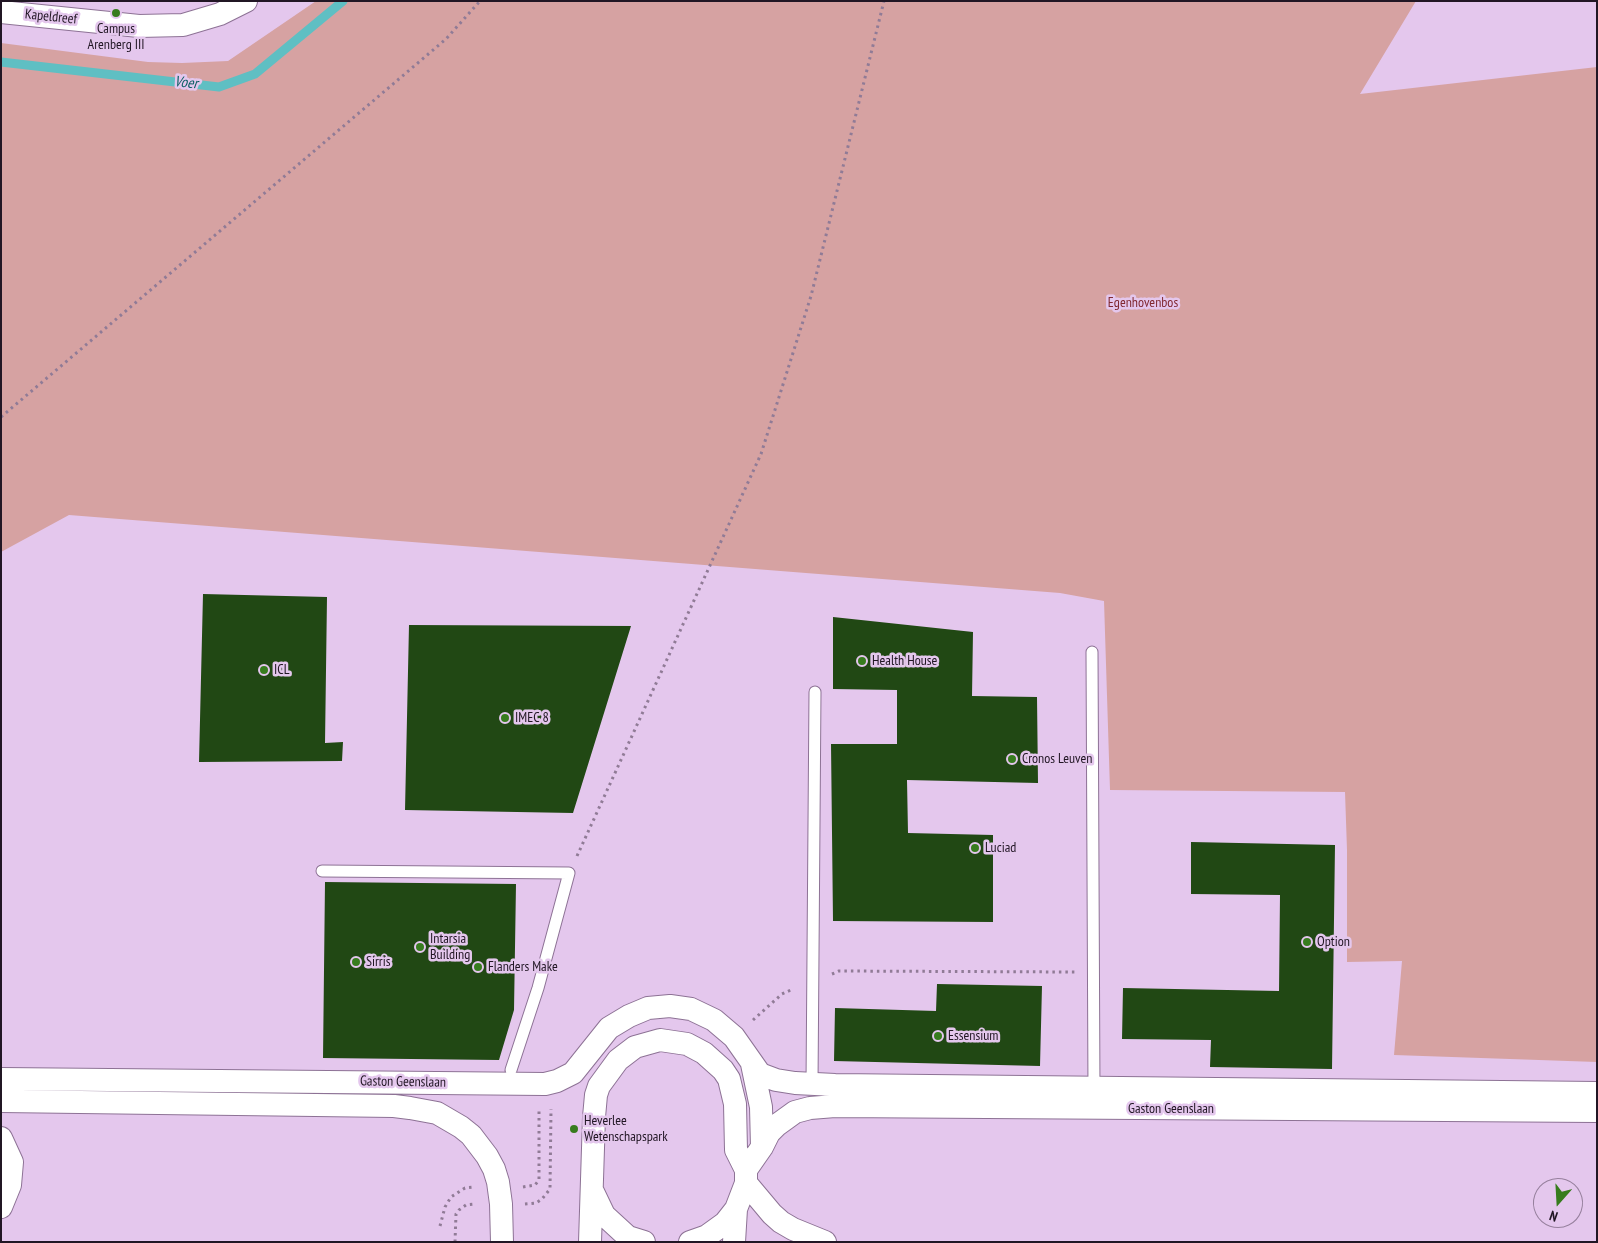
<!DOCTYPE html>
<html>
<head>
<meta charset="utf-8">
<style>
	body { margin:0 }
	#map { position:relative; width:1598px; height:1243px; overflow:hidden; background:#e4c7ed; font-family:"PT Sans Narrow",sans-serif }
	canvas { display:block }
	.frame { position:absolute; inset:0; border:2px solid #211624; pointer-events:none }
	.north { position:absolute; left:1533px; top:1178px; width:50px; height:50px; box-sizing:border-box; background:#e4c7ed; border:1px solid #96809d; border-radius:50%; rotate:199deg; font-size:14px; font-weight:700; line-height:20px; text-align:center; color:#211624 }
	.north::after { content:''; display:block; margin:auto; width:18px; height:22px; background:#377c1e; clip-path:polygon(50% 0,100% 100%,50% 72%,0 100%) }
</style>
</head>
<body>
<div id="map">
<canvas width="1598" height="1243"></canvas>
<div class="frame"></div>
<div class="north">N</div>
</div>
<script>
const c = document.querySelector('canvas').getContext('2d');
c.lineJoin = 'round';
function fill(path, color) {
  c.fillStyle = color;
  c.fill(path, 'evenodd');
}
function poly(rows) {
  const path = new Path2D();
  for (const r of rows) {
    path.moveTo(r[0], r[1]);
    for (let i = 2; i < r.length; i += 2) path.lineTo(r[i], r[i + 1]);
  }
  return path;
}
function strokePath(path, color, width, dash) {
  c.strokeStyle = color;
  c.lineWidth = width;
  c.lineCap = dash ? 'butt' : 'round';
  c.setLineDash(dash || []);
  c.stroke(path);
}
function label(font, color, halo, rows, align = 'center') {
  c.font = font + ' "PT Sans Narrow",sans-serif';
  c.lineWidth = 5;
  c.setLineDash([]);
  c.textBaseline = 'middle';
  c.strokeStyle = halo;
  c.fillStyle = color;
  for (const [text, x, y, turn = 0] of rows) {
    c.save();
    c.translate(x, y);
    c.rotate((+turn || 0) * Math.PI / 180);
    c.textAlign = isNaN(turn) ? turn : align;
    if (halo) c.strokeText(text, 0, 0);
    c.fillText(text, 0, 0);
    c.restore();
  }
}
fill(poly([
	[316,1,1416,1,1360,94,1597,67,1597,1062,1394,1055,1402,961,1347,962,1347,850,1345,792,1110,790,1104,601,1060,593,69,515,1,552,1,43,148,62,182,63,228,61]
]), '#d6a2a2');
strokePath(poly([
	[1,62,219,87,255,74,343,1]
]), '#5fbfc3', 9);
fill(poly([
	[203,594,327,597,325,743,343,742,342,761,199,762],
	[833,617,973,632,972,696,1037,697,1038,783,907,780,908,833,993,835,993,922,833,921,831,744,897,744,897,690,833,689],
	[409,625,631,626,573,813,405,810],
	[1191,842,1335,845,1332,1069,1210,1067,1211,1040,1122,1039,1123,988,1279,991,1280,895,1191,894],
	[325,882,516,884,514,1010,499,1060,323,1058],
	[937,984,1042,986,1040,1066,834,1061,835,1008,936,1011]
]), '#214814');
const service = poly([
	[1092,652,1094,1092],
	[322,871,569,873,538,988,511,1070],
	[812,1084,815,692]
]);
const minor = poly([
	[1,12,139,26,183,25,220,14,246,1],
	[752,1064,761,1107,762,1147],
	[1,1079,545,1084,557,1081,573,1073,609,1028,629,1016,648,1008,670,1006,691,1009,714,1020,734,1037,760,1074,776,1080,795,1083,835,1085,1597,1093],
	[1,1101,394,1106,410,1108,437,1113,461,1127,471,1135,487,1156,494,1169,498,1182,501,1204,502,1242],
	[1,1138,12,1162,10,1185,1,1207],
	[746,1170,762,1147,769,1133,777,1125,795,1112,810,1108,835,1106,1597,1111],
	[746,1183,772,1214,781,1222,793,1229,825,1242],
	[593,1192,604,1215,628,1237,644,1242],
	[590,1242,594,1117,596,1095,599,1086,618,1060,635,1047,660,1040,687,1044,704,1053,723,1070,729,1079,735,1104,736,1150,746,1170,746,1183,736,1209,734,1242],
	[690,1242,707,1236,725,1223,736,1209]
]);
strokePath(service, '#8d7295', 13);
strokePath(minor, '#8d7295', 24);
strokePath(poly([
	[1,417,446,39,480,1],
	[577,856,761,454,811,296,884,1],
	[832,974,839,971,1075,972],
	[753,1020,782,994,793,989],
	[523,1187,535,1185,539,1180,539,1108],
	[525,1204,536,1203,542,1199,550,1189,551,1109],
	[440,1226,445,1207,451,1197,465,1188,475,1187],
	[455,1242,456,1214,459,1210,466,1205,476,1204]
]), '#907b96', 3, [2.5, 4]);
strokePath(service, '#fff', 11);
strokePath(minor, '#fff', 22);
for (const [x, y, r, color] of [
	[116,13,5,"#377c1e"],
	[862,661,5,"#377c1e"],
	[264,670,5,"#377c1e"],
	[505,718,5,"#377c1e"],
	[1012,759,5,"#377c1e"],
	[975,848,5,"#377c1e"],
	[1307,942,5,"#377c1e"],
	[420,947,5,"#377c1e"],
	[356,962,5,"#377c1e"],
	[478,967,5,"#377c1e"],
	[938,1036,5,"#377c1e"],
	[574,1129,5,"#377c1e"]
]) {
  const dot = new Path2D();
  dot.arc(x, y, r, 0, 2 * Math.PI);
  c.fillStyle = color;
  c.fill(dot);
  strokePath(dot, '#e4c7ed', 2);
}
label('14px', '#211624', '#e4c7ed', [
	["Kapeldreef",51,17,6],
	["Gaston Geenslaan",403,1082,1],
	["Gaston Geenslaan",1171,1109]
]);
label('14px', '#211624', '#e4c7ed', [
	["Campus",116,29,"center"],
	["Arenberg III",116,45,"center"],
	["Health House",872,661],
	["ICL",274,670],
	["IMEC 8",515,718],
	["Cronos Leuven",1022,759],
	["Luciad",985,848],
	["Intarsia",430,939],
	["Building",430,955],
	["Option",1317,942],
	["Sirris",366,962],
	["Flanders Make",488,967],
	["Essensium",948,1036],
	["Heverlee",584,1121],
	["Wetenschapspark",584,1137]
], 'left');
label('14px', '#802830', '#e4c7ed', [
	["Egenhovenbos",1143,303]
]);
label('italic 15px', '#0a5f62', '#e4c7ed', [
	["Voer",186,83,6]
]);
</script>
</body>
</html>
